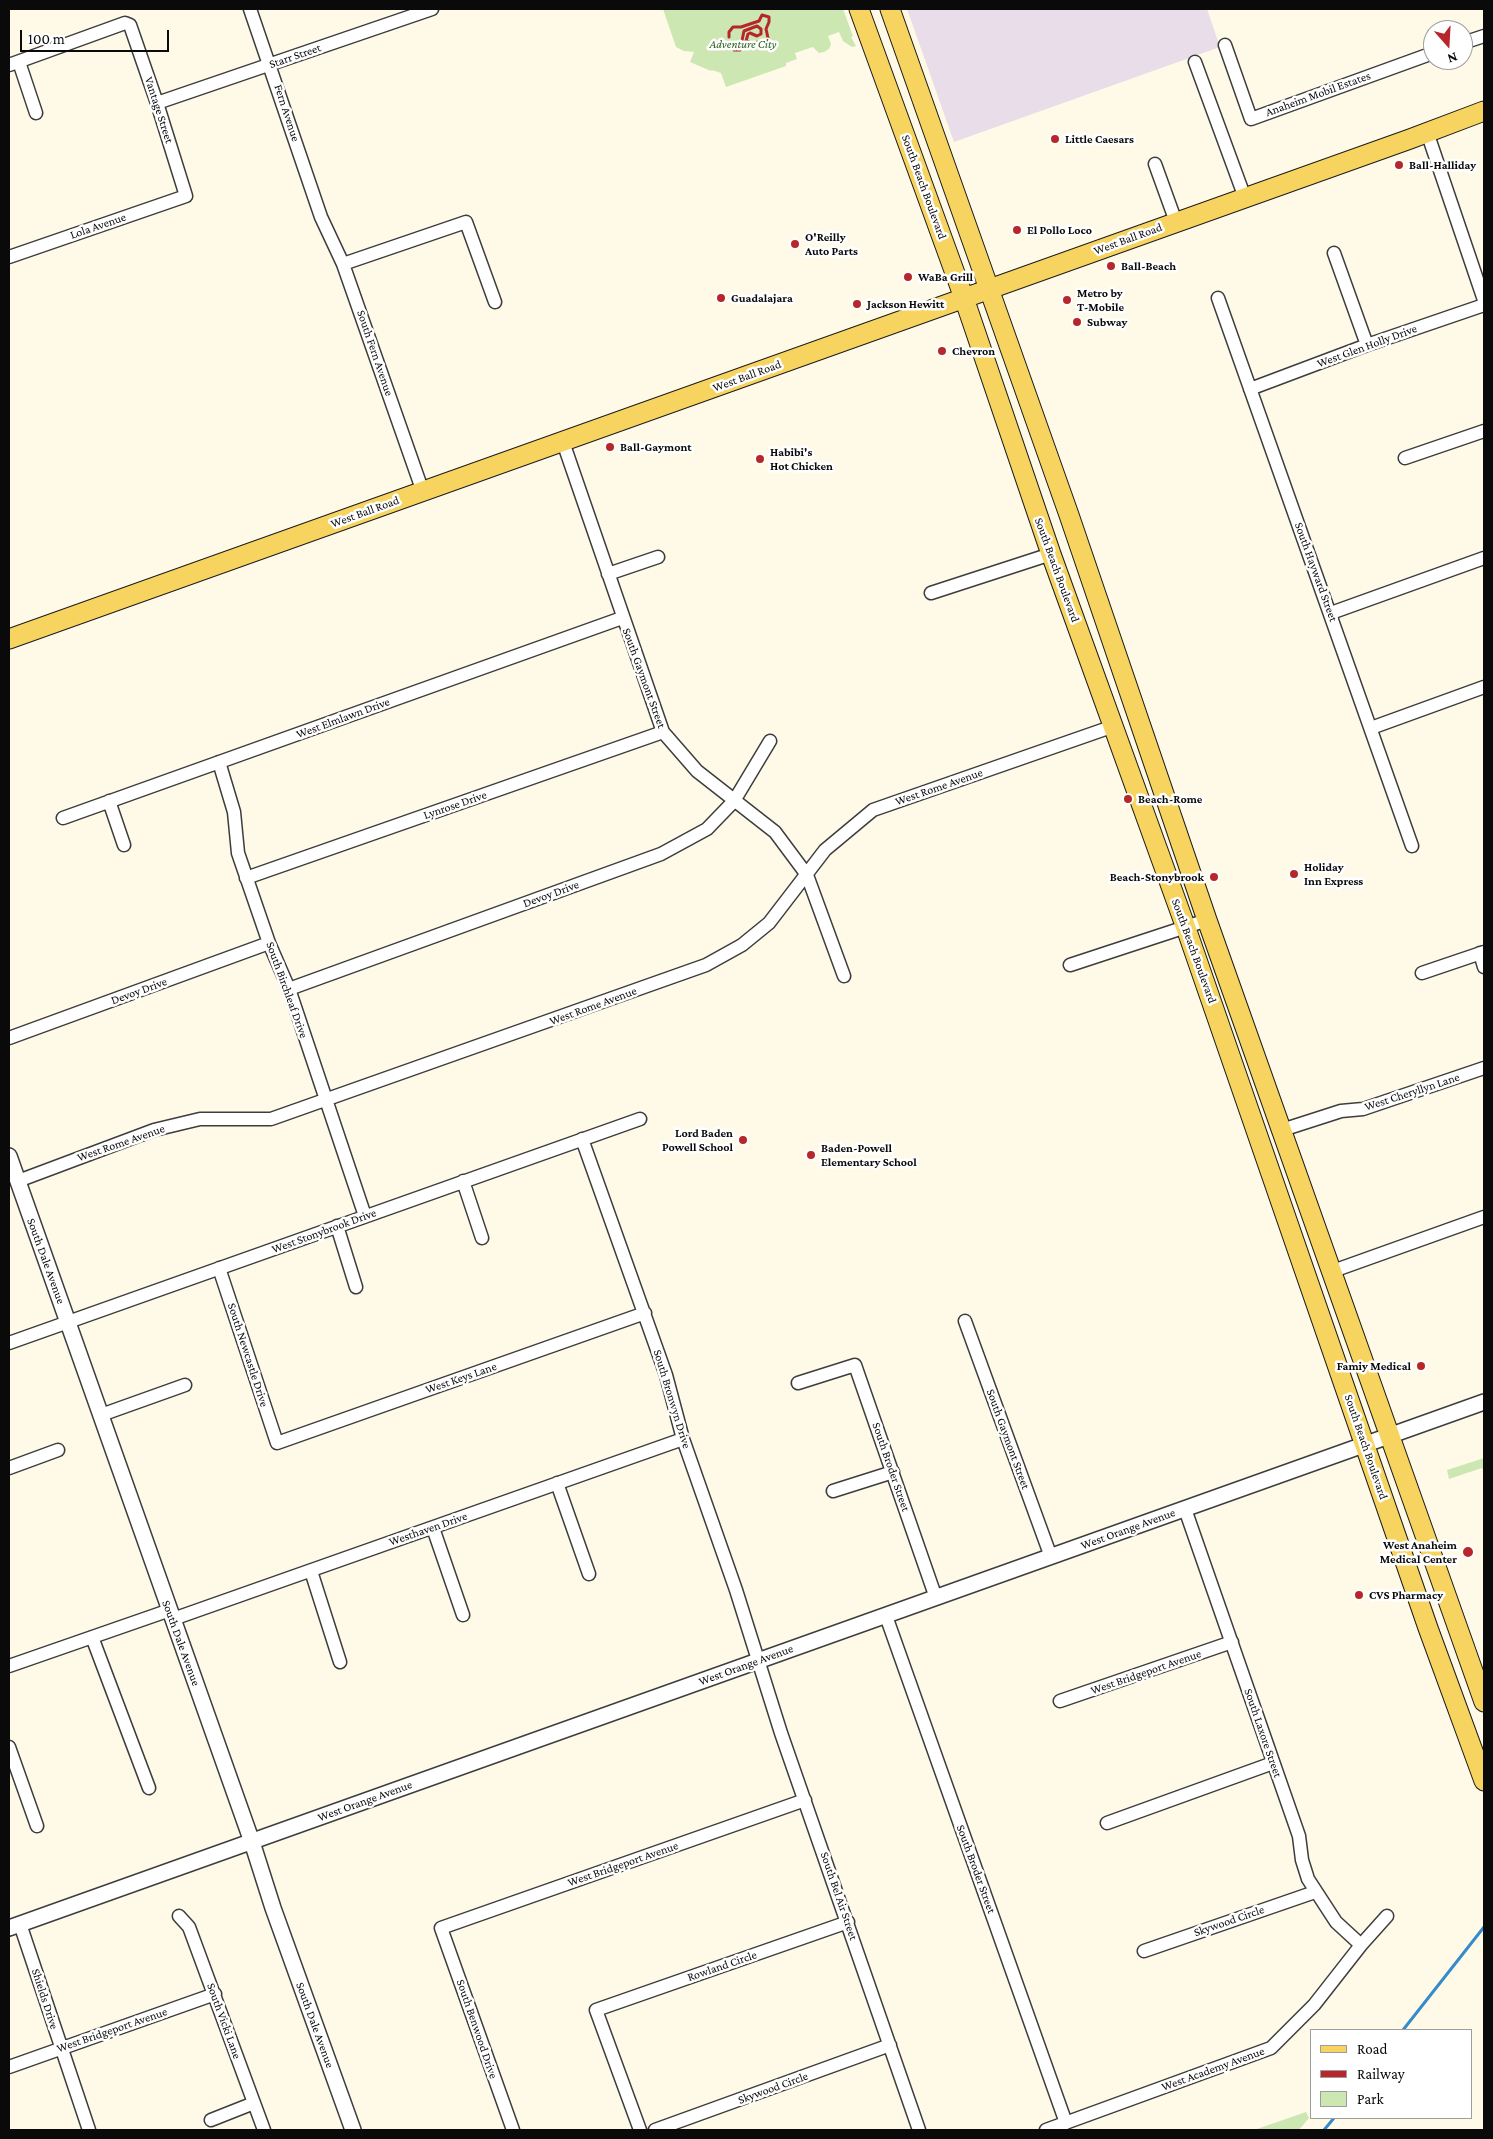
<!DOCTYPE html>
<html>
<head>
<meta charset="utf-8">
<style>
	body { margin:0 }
	#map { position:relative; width:1493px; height:2139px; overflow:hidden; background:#fffae7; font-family:"Crimson Pro",serif }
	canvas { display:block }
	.frame { position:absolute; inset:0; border:10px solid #0a0a0a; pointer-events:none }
	.legend { position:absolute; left:1310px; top:2029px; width:162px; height:90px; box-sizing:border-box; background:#fff; border:1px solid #9d9d9d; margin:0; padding:6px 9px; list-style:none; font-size:15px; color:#0a0a0a }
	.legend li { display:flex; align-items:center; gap:10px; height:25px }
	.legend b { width:25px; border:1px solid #9d9d9d }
	.north { position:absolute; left:1423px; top:20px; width:50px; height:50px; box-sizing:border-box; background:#fff; border:1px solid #9d9d9d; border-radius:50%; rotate:161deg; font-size:14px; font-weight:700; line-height:20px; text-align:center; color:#0a0a0a }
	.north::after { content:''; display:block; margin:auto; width:18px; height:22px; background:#b6262a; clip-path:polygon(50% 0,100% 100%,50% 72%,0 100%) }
	.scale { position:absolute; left:20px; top:30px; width:149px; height:22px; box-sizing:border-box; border:2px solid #0a0a0a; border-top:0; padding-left:6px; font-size:15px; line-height:18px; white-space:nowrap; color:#0a0a0a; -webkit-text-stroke:4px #fff; paint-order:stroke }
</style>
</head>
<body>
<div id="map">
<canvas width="1493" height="2139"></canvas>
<div class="frame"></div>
<ul class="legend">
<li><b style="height:6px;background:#f6d45f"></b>Road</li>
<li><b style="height:6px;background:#b6262a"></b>Railway</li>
<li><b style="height:14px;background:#cde7b3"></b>Park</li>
</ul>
<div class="north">N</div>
<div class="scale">100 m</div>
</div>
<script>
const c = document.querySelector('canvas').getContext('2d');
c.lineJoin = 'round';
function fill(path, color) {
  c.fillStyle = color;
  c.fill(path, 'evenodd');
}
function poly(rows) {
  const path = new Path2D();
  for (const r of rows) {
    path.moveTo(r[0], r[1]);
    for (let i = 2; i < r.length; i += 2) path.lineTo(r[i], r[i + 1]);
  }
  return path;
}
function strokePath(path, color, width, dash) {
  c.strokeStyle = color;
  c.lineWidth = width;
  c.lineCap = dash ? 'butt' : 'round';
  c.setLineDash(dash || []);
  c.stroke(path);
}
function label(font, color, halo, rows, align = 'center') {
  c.font = font + ' "Crimson Pro",serif';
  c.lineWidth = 5;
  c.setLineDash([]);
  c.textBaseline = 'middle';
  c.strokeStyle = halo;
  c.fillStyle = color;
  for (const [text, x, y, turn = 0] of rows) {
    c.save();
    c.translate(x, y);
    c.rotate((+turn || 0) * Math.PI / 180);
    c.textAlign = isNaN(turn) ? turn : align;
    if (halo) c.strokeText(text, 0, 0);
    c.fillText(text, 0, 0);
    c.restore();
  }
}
fill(poly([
	[907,9,1207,9,1220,47,954,142]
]), '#e8dde9');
fill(poly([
	[663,9,843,9,853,36,851,37,856,46,852,47,843,41,839,32,828,36,831,44,829,49,824,52,819,53,813,47,795,53,797,59,786,63,786,66,726,87,721,73,712,70,711,71,690,62,694,52,684,51,676,47],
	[1484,1458,1484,1472,1482,1468,1449,1479,1447,1470],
	[1306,2112,1309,2118,1299,2130,1254,2130]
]), '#cde7b3');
strokePath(poly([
	[1403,2030,1484,1927],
	[1324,2130,1334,2118]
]), '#368cca', 3);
const minor = poly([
	[250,9,321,217,343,264,423,492],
	[1463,43,1484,36],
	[1225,45,1251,119,1433,53],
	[19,62,36,113],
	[1195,62,1245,198],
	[9,65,125,23,130,25,157,103,186,196,9,257],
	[157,103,432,9],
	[1427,132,1484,300],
	[1155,164,1176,222],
	[1334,253,1367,345],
	[343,264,466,222,495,302],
	[1218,298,1412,846],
	[1250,389,1367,345,1484,305],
	[563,442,663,732,697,771,775,832,807,875,844,976],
	[1405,458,1484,431],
	[608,574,658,557],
	[931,593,1051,554],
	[1331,613,1484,558],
	[1371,728,1484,687],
	[219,762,234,812,238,853,269,943,289,989,365,1216],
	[109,801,124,845],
	[63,818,622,618],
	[246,878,663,732],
	[1480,953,1484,967],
	[1070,965,1207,920],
	[1422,973,1484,952],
	[289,989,661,854,707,829,734,801,770,741],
	[9,1038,269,943],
	[1282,1130,1341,1111,1363,1109,1484,1068],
	[582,1139,666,1375,683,1439,736,1590,781,1733,919,2130],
	[18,1181,154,1130,200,1119,271,1119,706,965,742,945,769,923,825,850,873,810,1114,726],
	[463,1181,482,1238],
	[337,1226,356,1287],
	[219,1268,277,1443,645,1313],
	[1333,1271,1484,1217],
	[965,1321,1051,1557],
	[9,1343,640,1119],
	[798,1383,855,1365,936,1598],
	[101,1415,185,1385],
	[9,1468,58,1450],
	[557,1483,589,1574],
	[833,1491,893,1472],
	[1185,1509,1299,1836,1302,1860,1308,1879,1336,1922,1361,1945],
	[433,1528,463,1615],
	[311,1571,340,1662],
	[886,1616,1066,2123],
	[173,1619,683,1439],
	[92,1637,149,1788],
	[9,1666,170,1610],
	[1060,1701,1232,1642],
	[9,1747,37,1826],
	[1107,1823,1273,1763],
	[179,1916,189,1927,264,2130],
	[20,1924,89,2130],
	[1144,1951,1315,1892],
	[9,2067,215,1994],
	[211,2120,254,2103],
	[513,2130,441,1928,805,1800],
	[640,2130,596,2010,848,1922],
	[655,2130,890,2045],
	[1046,2130,1271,2048,1314,2005,1361,1945,1387,1916]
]);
const tertiary = poly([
	[9,1156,252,1842,273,1908,353,2130],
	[9,1928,1484,1402]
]);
const primary = poly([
	[859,9,964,298,1051,554,1186,928,1428,1628,1484,1781],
	[890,9,1069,515,1207,920,1484,1702],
	[9,639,1410,139,1484,111]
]);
strokePath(minor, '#3d3d3d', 15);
strokePath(tertiary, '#3d3d3d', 18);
strokePath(primary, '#1b1b1b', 21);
strokePath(minor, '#fff', 12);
strokePath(tertiary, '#fff', 15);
strokePath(primary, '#f6d45f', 19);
strokePath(poly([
	[729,37,729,32,733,27,741,27,759,21,762,15,769,17,769,22,766,29,768,38,766,41,752,43,746,41,748,34,750,33,757,36,761,34,761,29,757,26,744,31,740,50,734,50,732,46]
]), '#b6262a', 3);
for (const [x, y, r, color] of [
	[1055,139,5,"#b6262a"],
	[1399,165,5,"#b6262a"],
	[1017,230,5,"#b6262a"],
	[795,244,5,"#b6262a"],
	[1111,266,5,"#b6262a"],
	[908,277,5,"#b6262a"],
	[721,298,5,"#b6262a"],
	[1067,300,5,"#b6262a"],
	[857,304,5,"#b6262a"],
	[1077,322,5,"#b6262a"],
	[942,351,5,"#b6262a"],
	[610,447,5,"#b6262a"],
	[760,459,5,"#b6262a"],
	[1128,799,5,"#b6262a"],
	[1294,874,5,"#b6262a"],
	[1214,877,5,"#b6262a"],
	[743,1140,5,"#b6262a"],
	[811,1155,5,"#b6262a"],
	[1421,1366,5,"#b6262a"],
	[1468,1552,6,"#b6262a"],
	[1359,1595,5,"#b6262a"]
]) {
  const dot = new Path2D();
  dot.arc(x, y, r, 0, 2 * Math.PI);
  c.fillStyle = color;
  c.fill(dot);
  strokePath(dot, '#fff', 2);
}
label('italic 12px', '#295f1d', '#fff', [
	["Adventure City",743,44]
]);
label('12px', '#0a0a0a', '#fff', [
	["Starr Street",295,56,-19],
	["Anaheim Mobil Estates",1318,94,-20],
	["Vantage Street",159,110,72],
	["Fern Avenue",287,113,72],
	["South Beach Boulevard",924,187,70],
	["Lola Avenue",98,226,-19],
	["West Ball Road",1128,239,-20],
	["West Glen Holly Drive",1367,346,-20],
	["South Fern Avenue",375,353,71],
	["West Ball Road",747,376,-20],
	["West Ball Road",365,512,-20],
	["South Beach Boulevard",1057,570,70],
	["South Hayward Street",1316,572,70],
	["South Gaymont Street",644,678,70],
	["West Elmlawn Drive",343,718,-20],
	["West Rome Avenue",939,787,-19],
	["Lynrose Drive",455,805,-19],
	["Devoy Drive",551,894,-20],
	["South Beach Boulevard",1194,951,70],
	["South Birchleaf Drive",287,990,70],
	["Devoy Drive",139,991,-20],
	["West Rome Avenue",593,1006,-20],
	["West Cheryllyn Lane",1412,1092,-18],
	["West Rome Avenue",121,1143,-19],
	["West Stonybrook Drive",324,1231,-20],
	["South Dale Avenue",46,1261,70],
	["South Newcastle Drive",248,1355,72],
	["West Keys Lane",461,1378,-19],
	["South Bronwyn Drive",672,1399,73],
	["South Gaymont Street",1008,1439,70],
	["South Beach Boulevard",1366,1447,71],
	["South Broder Street",891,1467,71],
	["Westhaven Drive",428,1529,-19],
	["West Orange Avenue",1128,1529,-20],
	["South Dale Avenue",181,1643,70],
	["West Orange Avenue",746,1665,-20],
	["West Bridgeport Avenue",1146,1672,-19],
	["South Laxore Street",1263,1733,71],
	["West Orange Avenue",365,1801,-20],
	["West Bridgeport Avenue",623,1864,-19],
	["South Broder Street",976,1869,70],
	["South Bel Air Street",839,1896,71],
	["Skywood Circle",1229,1921,-19],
	["Rowland Circle",722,1966,-19],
	["Shields Drive",45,1999,72],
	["South Vicki Lane",224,2021,70],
	["South Dale Avenue",315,2025,70],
	["South Benwood Drive",477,2029,71],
	["West Bridgeport Avenue",112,2030,-19],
	["West Academy Avenue",1213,2069,-20],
	["Skywood Circle",773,2088,-20]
]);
label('bold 12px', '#0a0a0a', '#fff', [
	["Little Caesars",1065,139],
	["Ball-Halliday",1409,165],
	["El Pollo Loco",1027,230],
	["O'Reilly",805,237],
	["Auto Parts",805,251],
	["Ball-Beach",1121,266],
	["WaBa Grill",918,277],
	["Metro by",1077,293],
	["T-Mobile",1077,307],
	["Guadalajara",731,298],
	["Jackson Hewitt",867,304],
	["Subway",1087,322],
	["Chevron",952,351],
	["Ball-Gaymont",620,447],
	["Habibi's",770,452],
	["Hot Chicken",770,466],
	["Beach-Rome",1138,799],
	["Holiday",1304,867],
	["Inn Express",1304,881],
	["Beach-Stonybrook",1204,877,"right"],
	["Lord Baden",733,1133,"right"],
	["Powell School",733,1147,"right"],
	["Baden-Powell",821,1148],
	["Elementary School",821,1162],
	["Famiy Medical",1411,1366,"right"],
	["West Anaheim",1457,1545,"right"],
	["Medical Center",1457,1559,"right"],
	["CVS Pharmacy",1369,1595]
], 'left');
</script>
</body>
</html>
